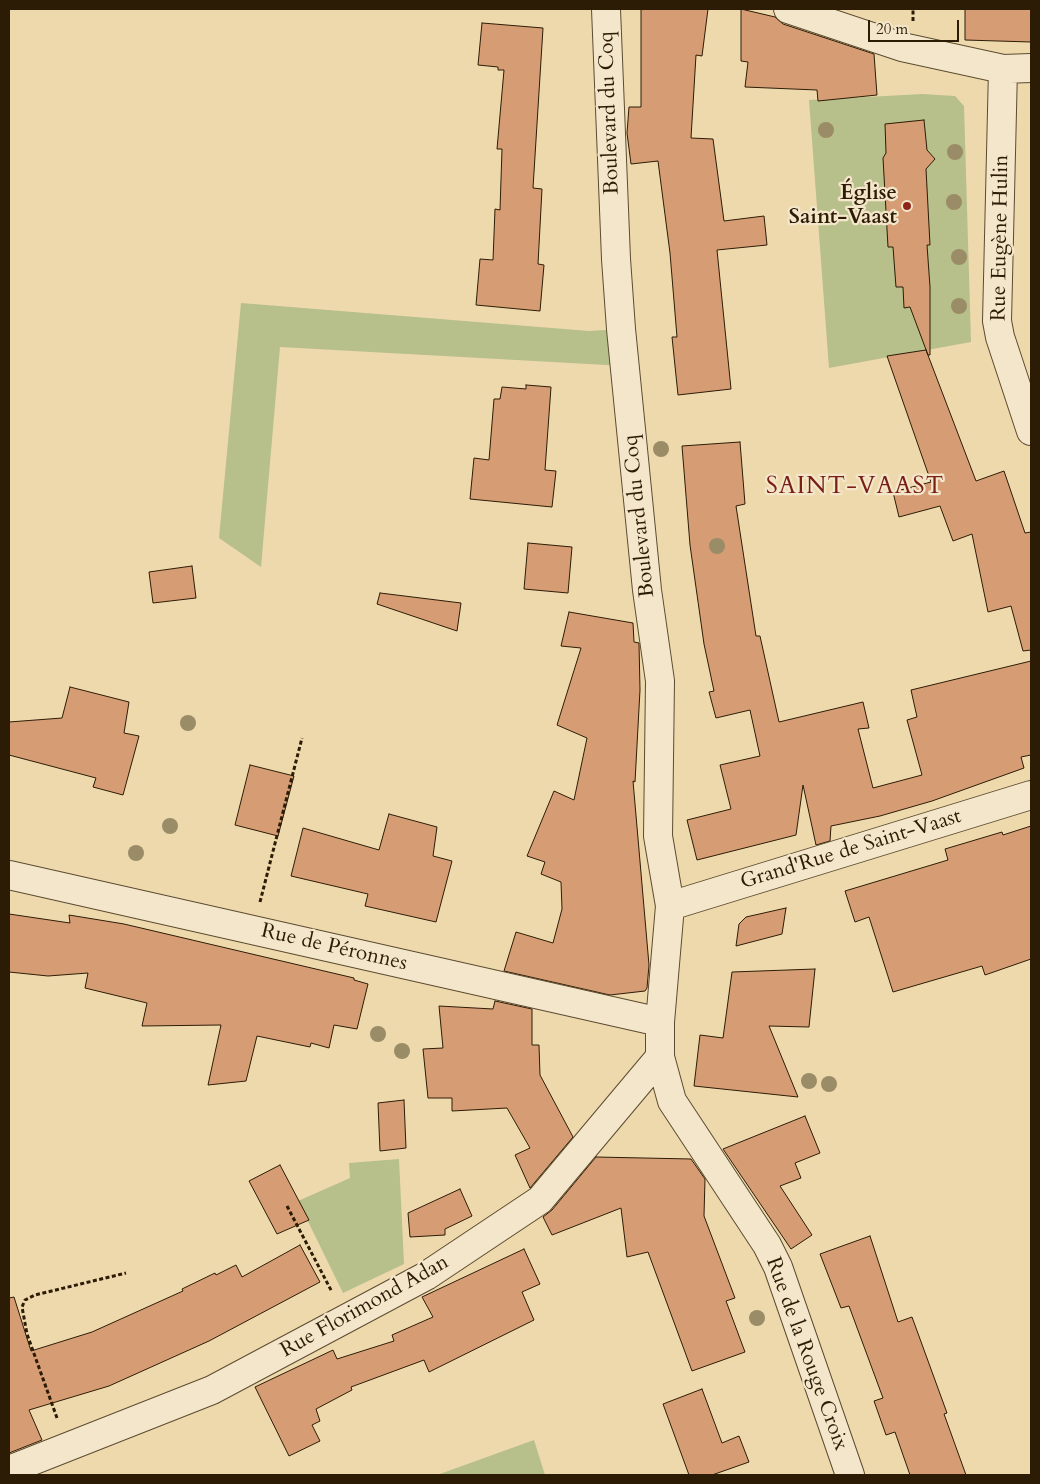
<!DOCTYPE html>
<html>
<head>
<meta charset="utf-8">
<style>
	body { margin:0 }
	#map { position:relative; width:1040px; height:1484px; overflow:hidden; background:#eed9ad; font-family:Cardo,serif }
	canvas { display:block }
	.frame { position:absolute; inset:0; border:10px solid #2c1c06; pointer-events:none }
	.scale { position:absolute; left:868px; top:20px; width:91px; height:22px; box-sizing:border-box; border:2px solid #2c1c06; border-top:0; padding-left:6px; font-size:15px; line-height:18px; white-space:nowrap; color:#2c1c06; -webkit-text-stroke:4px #f4e6ca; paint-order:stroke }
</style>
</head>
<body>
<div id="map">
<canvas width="1040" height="1484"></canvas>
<div class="frame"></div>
<div class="scale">20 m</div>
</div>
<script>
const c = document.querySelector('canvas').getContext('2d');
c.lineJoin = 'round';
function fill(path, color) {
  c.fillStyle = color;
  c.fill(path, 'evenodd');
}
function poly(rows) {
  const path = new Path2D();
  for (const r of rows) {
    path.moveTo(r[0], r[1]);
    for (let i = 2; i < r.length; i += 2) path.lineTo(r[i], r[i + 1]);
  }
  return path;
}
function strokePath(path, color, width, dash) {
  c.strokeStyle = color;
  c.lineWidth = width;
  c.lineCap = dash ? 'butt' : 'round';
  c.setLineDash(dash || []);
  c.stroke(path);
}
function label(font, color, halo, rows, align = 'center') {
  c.font = font + ' Cardo,serif';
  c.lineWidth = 4.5;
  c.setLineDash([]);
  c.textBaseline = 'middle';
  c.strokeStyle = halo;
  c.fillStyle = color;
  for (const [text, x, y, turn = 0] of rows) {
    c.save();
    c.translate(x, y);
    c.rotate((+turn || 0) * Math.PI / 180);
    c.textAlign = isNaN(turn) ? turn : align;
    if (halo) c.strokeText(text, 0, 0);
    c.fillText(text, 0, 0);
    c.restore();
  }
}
fill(poly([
	[923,94,955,96,964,106,971,342,829,368,809,100],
	[241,303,589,331,621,329,625,366,280,347,261,567,219,538],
	[399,1159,404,1264,343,1293,298,1201,350,1178,349,1163],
	[534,1440,545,1475,437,1475]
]), '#b7bf8b');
const building = poly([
	[641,9,708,9,702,56,696,55,691,138,713,139,724,221,764,216,767,245,717,250,731,389,678,395,672,337,677,337,670,253,658,161,631,164,627,133,629,107,641,107,641,9],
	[741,9,775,17,783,24,874,54,877,95,818,101,817,90,745,87,748,62,741,61,741,9],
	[965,9,1031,9,1031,42,965,40,965,9],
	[482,23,543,28,533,188,542,189,538,264,544,265,540,311,476,305,480,259,493,260,495,209,500,210,502,149,497,149,504,70,498,70,498,67,478,65,482,23],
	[924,120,927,150,935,159,926,169,930,245,927,245,930,287,930,355,928,355,910,307,904,308,903,287,896,287,893,247,888,247,883,158,886,153,885,124,924,120],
	[926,350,976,481,1004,471,1025,533,1031,532,1031,650,1023,651,1011,606,988,612,972,534,953,541,940,506,899,517,893,492,931,482,887,356,926,350],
	[526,385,551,387,545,470,556,471,552,507,470,499,474,458,489,460,494,399,500,399,502,387,526,389,526,385],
	[740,442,745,504,736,506,756,636,760,636,779,722,863,702,869,728,858,729,873,788,922,775,907,720,917,717,911,690,1031,661,1031,755,1021,757,1024,768,932,801,880,816,831,826,830,841,816,845,803,785,796,835,697,860,687,820,731,809,720,765,760,756,750,710,716,718,709,692,714,691,704,644,690,545,682,446,740,442],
	[528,543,572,547,568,593,524,589,528,543],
	[192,566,196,598,153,603,149,572,192,566],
	[380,593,461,603,457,631,377,604,380,593],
	[569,612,633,623,634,642,639,643,640,690,635,782,633,781,649,965,647,988,645,991,610,995,504,971,516,932,553,943,562,909,561,882,541,874,545,862,527,856,554,791,574,800,587,738,557,725,581,648,561,646,569,612],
	[70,687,129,702,124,733,139,736,123,795,93,787,96,778,9,755,9,722,62,718,70,687],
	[250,765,294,776,278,836,235,825,250,765],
	[389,814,437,827,433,856,452,861,436,922,365,906,368,894,291,876,303,828,379,850,389,814],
	[1031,826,1031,959,985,975,982,966,893,992,869,917,855,922,845,891,948,860,945,849,1002,832,1003,835,1031,826],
	[786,908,782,934,736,946,739,924,746,917,786,908],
	[9,914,70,923,69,915,124,924,354,978,354,980,368,984,357,1029,334,1025,329,1048,311,1043,310,1047,257,1036,246,1081,208,1085,221,1025,142,1026,147,1003,85,988,88,973,48,976,9,972,9,914],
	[815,969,809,1027,769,1026,798,1097,694,1086,700,1035,723,1038,732,972,815,969],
	[495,1001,532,1009,532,1045,539,1045,540,1075,573,1137,530,1188,515,1155,530,1148,507,1108,452,1111,452,1098,428,1098,423,1049,443,1048,439,1006,493,1009,495,1001],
	[404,1100,406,1148,380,1151,378,1103,404,1100],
	[805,1116,820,1153,795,1163,801,1178,780,1186,812,1235,791,1249,723,1149,805,1116],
	[596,1157,691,1159,705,1179,704,1216,735,1298,726,1301,745,1352,692,1371,648,1252,627,1257,621,1208,552,1235,543,1217,552,1210,596,1157],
	[280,1165,309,1220,277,1234,249,1181,280,1165],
	[460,1189,472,1216,445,1229,445,1235,410,1237,408,1213,460,1189],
	[870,1236,898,1322,912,1317,947,1413,944,1414,966,1475,910,1475,895,1432,886,1435,874,1401,883,1398,849,1306,841,1308,820,1254,870,1236],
	[300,1245,320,1282,209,1341,109,1386,29,1410,42,1440,9,1453,9,1298,14,1297,31,1351,92,1332,183,1291,182,1289,215,1273,216,1275,236,1265,242,1277,300,1245],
	[524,1249,540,1284,522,1292,534,1320,429,1372,424,1360,351,1387,352,1390,316,1409,320,1421,312,1425,320,1441,289,1456,255,1387,333,1350,337,1359,394,1341,392,1335,433,1317,422,1297,524,1249],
	[702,1389,722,1443,739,1436,749,1462,712,1475,689,1475,663,1404,702,1389]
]);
fill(building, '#d69c74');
strokePath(building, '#2c1c06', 1);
const minor = poly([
	[606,9,616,259,621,329,647,590,660,681,658,836,670,906,660,1022,660,1057,672,1101,767,1245,778,1267,850,1475],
	[788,9,902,47,1003,69,1031,68],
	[1003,69,997,321,1000,337,1031,431],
	[9,875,660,1022],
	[670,906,1031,795],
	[9,1470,212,1390,426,1276,540,1200,660,1057]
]);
strokePath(minor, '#5c4b30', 30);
strokePath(poly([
	[913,21,913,9],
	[260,902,302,738],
	[287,1206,332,1292],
	[57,1418,27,1334,22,1307,25,1300,35,1295,126,1273]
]), '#2c1c06', 3, [4, 2.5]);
strokePath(minor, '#f4e6ca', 28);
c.fillStyle = '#9a8c67';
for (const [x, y] of [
	[826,130],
	[955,152],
	[954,202],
	[959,257],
	[959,306],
	[661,449],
	[717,546],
	[188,723],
	[170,826],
	[136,853],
	[378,1034],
	[402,1051],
	[809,1081],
	[829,1084],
	[757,1318]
]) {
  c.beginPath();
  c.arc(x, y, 8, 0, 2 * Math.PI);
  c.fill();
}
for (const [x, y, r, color] of [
	[907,206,5,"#8f2418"]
]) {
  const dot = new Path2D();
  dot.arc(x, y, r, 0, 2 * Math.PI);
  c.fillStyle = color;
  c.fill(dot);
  strokePath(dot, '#f4e6ca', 2);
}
label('21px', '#2c1c06', '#f4e6ca', [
	["Boulevard du Coq",610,113,-92],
	["Rue Eugène Hulin",1001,238,-89],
	["Boulevard du Coq",640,516,-96],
	["Grand'Rue de Saint-Vaast",851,850,-17],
	["Rue de Péronnes",334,948,13],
	["Rue Florimond Adan",365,1307,-29],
	["Rue de la Rouge Croix",806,1354,70]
]);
label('bold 21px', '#2c1c06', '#f4e6ca', [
	["Église",897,194],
	["Saint-Vaast",897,218]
], 'right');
c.letterSpacing = '1px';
label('24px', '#7a1f14', '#f4e6ca', [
	["SAINT-VAAST",855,487]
]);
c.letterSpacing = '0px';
</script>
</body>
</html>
